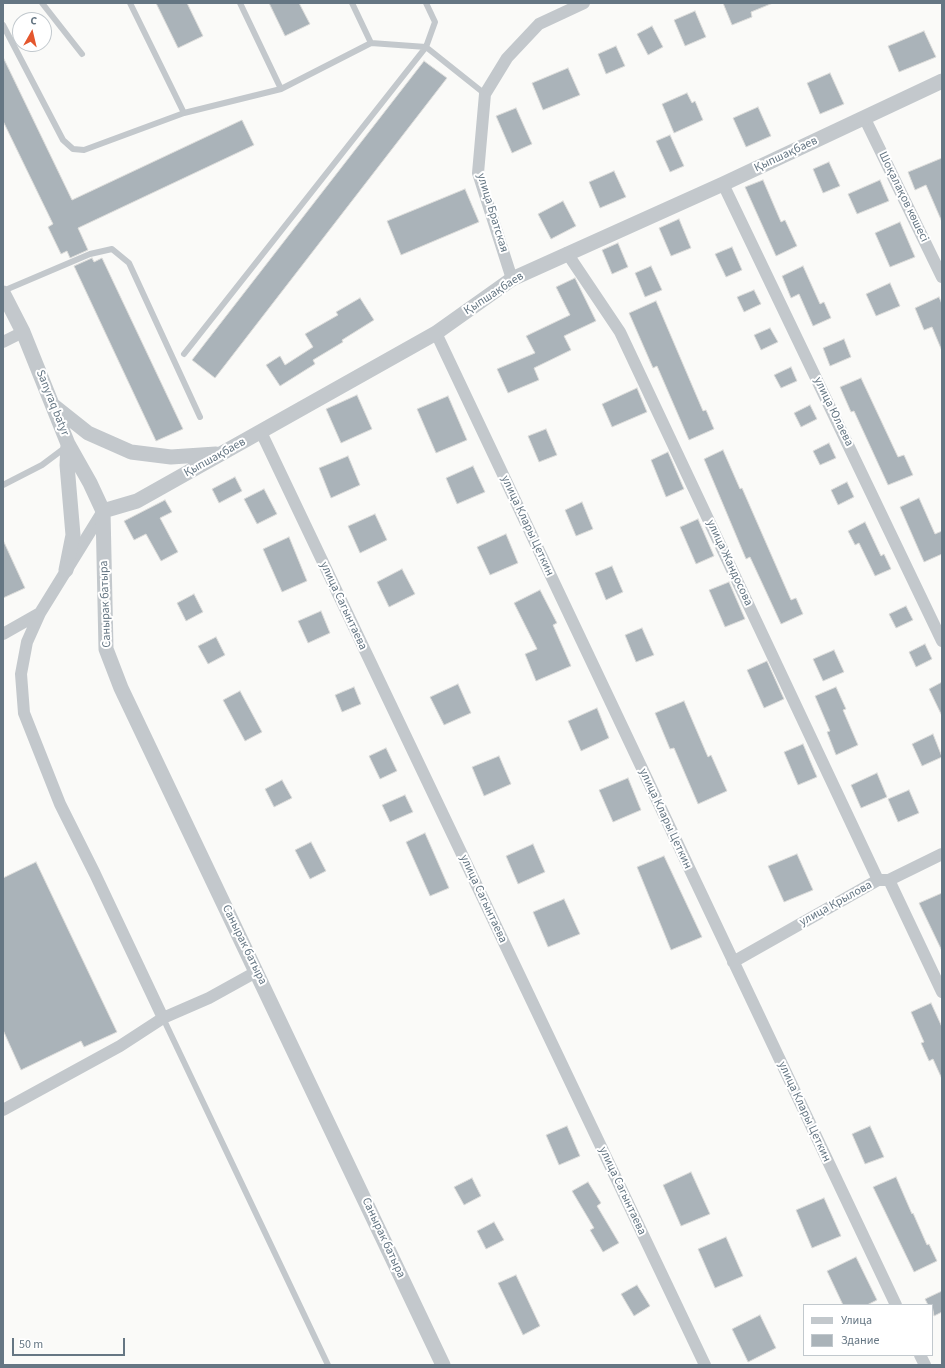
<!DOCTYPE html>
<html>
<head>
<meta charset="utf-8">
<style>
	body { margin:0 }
	#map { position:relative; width:945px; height:1368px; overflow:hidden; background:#fafaf8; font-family:"Source Sans 3",sans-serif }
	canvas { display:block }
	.frame { position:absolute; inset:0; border:4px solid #657683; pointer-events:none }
	.legend { position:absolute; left:803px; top:1304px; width:130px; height:52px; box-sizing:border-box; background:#fff; border:1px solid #c1c8cd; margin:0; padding:5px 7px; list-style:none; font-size:12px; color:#657683 }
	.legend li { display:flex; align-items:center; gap:8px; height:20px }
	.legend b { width:20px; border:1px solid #c1c8cd }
	.north { position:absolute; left:12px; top:12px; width:40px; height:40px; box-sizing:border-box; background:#fff; border:1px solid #c1c8cd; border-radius:50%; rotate:8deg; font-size:11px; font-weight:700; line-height:16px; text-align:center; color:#657683 }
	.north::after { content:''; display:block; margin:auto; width:14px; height:18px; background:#e4572e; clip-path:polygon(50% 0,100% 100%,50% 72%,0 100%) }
	.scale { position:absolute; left:12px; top:1338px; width:113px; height:18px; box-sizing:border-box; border:2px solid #657683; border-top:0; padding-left:5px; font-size:12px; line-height:14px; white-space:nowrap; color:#657683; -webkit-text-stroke:3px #fff; paint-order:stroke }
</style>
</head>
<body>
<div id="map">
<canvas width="945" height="1368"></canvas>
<div class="frame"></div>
<ul class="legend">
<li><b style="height:5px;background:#c3c8cc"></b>Улица</li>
<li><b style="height:11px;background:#aab3b9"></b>Здание</li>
</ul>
<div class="north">С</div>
<div class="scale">50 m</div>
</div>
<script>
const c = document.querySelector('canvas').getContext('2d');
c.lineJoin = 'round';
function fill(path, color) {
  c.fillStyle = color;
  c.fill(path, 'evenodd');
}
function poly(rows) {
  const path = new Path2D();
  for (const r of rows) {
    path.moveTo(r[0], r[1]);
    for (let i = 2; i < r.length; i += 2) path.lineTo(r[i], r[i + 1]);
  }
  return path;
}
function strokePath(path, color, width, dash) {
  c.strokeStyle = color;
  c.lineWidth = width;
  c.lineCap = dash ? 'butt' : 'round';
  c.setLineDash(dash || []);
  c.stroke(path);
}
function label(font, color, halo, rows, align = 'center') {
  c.font = font + ' "Source Sans 3",sans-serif';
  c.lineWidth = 4;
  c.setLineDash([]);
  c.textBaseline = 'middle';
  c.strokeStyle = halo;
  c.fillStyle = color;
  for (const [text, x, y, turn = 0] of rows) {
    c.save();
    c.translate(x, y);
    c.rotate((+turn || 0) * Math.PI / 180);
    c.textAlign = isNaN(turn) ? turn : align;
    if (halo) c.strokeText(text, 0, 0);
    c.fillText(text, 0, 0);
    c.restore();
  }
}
const building = poly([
	[156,3,187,3,203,36,178,48,156,3],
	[269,3,299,3,310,24,285,36,269,3],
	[723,3,773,3,751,12,752,17,732,25,723,3],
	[695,11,706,37,685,46,674,20,695,11],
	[652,26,663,47,648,55,637,34,652,26],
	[924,31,936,57,899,72,888,46,924,31],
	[616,46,625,66,606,74,598,54,616,46],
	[3,57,72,200,242,120,254,145,78,228,88,250,70,258,67,251,61,254,48,227,53,224,3,121,3,57],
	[424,61,447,78,215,378,192,360,424,61],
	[568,68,580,95,543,110,532,83,568,68],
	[830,73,844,104,820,114,807,83,830,73],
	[687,93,692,103,695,101,703,120,674,133,662,104,687,93],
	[758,107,771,136,746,147,733,118,758,107],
	[516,108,532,144,512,153,496,116,516,108],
	[670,135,684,166,670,172,656,141,670,135],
	[942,158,942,222,926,185,915,190,908,172,942,158],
	[829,162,840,186,823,193,813,169,829,162],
	[614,171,626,197,600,208,589,182,614,171],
	[763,180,781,222,785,220,797,246,776,256,745,187,763,180],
	[880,180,889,201,857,214,848,194,880,180],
	[465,189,479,222,401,255,387,221,465,189],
	[563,201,576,226,551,239,538,214,563,201],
	[679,219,691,248,671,256,659,228,679,219],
	[900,222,915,257,890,267,875,233,900,222],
	[618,243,628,267,612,274,602,250,618,243],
	[732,247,742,270,726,277,715,254,732,247],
	[92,258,94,262,102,258,183,429,156,441,74,266,92,258],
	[651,266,662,290,645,297,635,273,651,266],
	[803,266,820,304,824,302,831,318,813,326,799,294,791,298,782,276,803,266],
	[575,278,596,321,564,336,571,350,534,368,539,380,508,393,497,369,535,353,526,336,570,315,556,287,575,278],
	[890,283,900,306,876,316,866,294,890,283],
	[754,290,761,304,744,312,737,297,754,290],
	[939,297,942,304,942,351,932,327,924,330,915,308,939,297],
	[360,298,374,320,342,340,343,342,313,360,315,364,280,386,266,365,280,356,285,365,313,347,305,334,338,315,336,312,360,298],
	[656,301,703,411,706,410,714,429,689,440,657,366,653,368,629,313,656,301],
	[770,328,778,342,761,350,754,335,770,328],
	[844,339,851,357,830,366,823,348,844,339],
	[791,367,797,381,781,388,774,375,791,367],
	[861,378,898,457,904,455,913,475,888,485,854,411,851,412,840,387,861,378],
	[637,388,647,412,612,427,602,404,637,388],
	[357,395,372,429,341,443,326,409,357,395],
	[448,396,467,440,436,453,417,409,448,396],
	[810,405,817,419,801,427,794,413,810,405],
	[546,429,557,455,539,462,528,436,546,429],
	[829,443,836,458,820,465,813,451,829,443],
	[723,450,740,489,742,488,791,600,796,598,803,614,781,624,750,557,746,559,704,459,723,450],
	[668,452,684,489,666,497,651,460,668,452],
	[348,456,360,485,331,498,319,468,348,456],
	[473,466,485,492,457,504,446,478,473,466],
	[235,477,242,491,219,503,212,489,235,477],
	[847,482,854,497,838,505,831,490,847,482],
	[264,489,277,514,257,524,244,499,264,489],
	[919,498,935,534,942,531,942,554,924,562,900,507,919,498],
	[165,500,172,512,160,518,178,552,161,561,146,534,134,540,124,521,165,500],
	[582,502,593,529,576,536,565,510,582,502],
	[375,514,387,540,360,553,348,526,375,514],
	[698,519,714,556,696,564,680,527,698,519],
	[865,522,881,556,884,554,891,569,875,576,859,543,855,545,848,531,865,522],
	[506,534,518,563,490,575,477,547,506,534],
	[289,537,307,581,282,592,263,549,289,537],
	[3,540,25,588,3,598,3,540],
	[612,566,623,592,606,600,595,573,612,566],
	[402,569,415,594,389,607,377,582,402,569],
	[729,582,745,619,725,627,709,590,729,582],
	[540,590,557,623,553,625,571,666,536,681,525,654,537,649,514,603,540,590],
	[194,594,203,612,186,621,177,603,194,594],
	[906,606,913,620,896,628,889,614,906,606],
	[321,611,330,633,308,643,298,621,321,611],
	[642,628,654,655,636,662,625,635,642,628],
	[216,637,225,655,208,664,198,646,216,637],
	[925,644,932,659,916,667,909,652,925,644],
	[834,650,844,672,823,681,813,659,834,650],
	[767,661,784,699,764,708,747,670,767,661],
	[942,682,942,716,929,689,942,682],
	[458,684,471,713,444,725,430,697,458,684],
	[354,687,361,704,342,712,335,695,354,687],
	[836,687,846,709,843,710,858,745,836,755,827,732,830,731,815,696,836,687],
	[240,691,262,732,245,741,223,700,240,691],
	[684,701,708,757,711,755,727,791,698,804,674,748,670,749,655,713,684,701],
	[597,708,609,738,581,751,568,721,597,708],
	[933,734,942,757,922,766,912,744,933,734],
	[803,744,817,777,798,785,784,752,803,744],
	[386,748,397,771,380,779,369,756,386,748],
	[499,756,511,784,484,796,472,767,499,756],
	[877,773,887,797,861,808,851,785,877,773],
	[628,778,641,810,613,822,599,790,628,778],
	[282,780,292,798,274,807,265,789,282,780],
	[909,790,919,813,898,822,888,799,909,790],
	[405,795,413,812,390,822,382,805,405,795],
	[425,833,449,888,430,896,406,842,425,833],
	[311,842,326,871,310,879,295,850,311,842],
	[533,844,545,872,518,884,506,856,533,844],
	[797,854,813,890,784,902,768,866,797,854],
	[664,856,702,937,671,950,637,867,664,856],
	[36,862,117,1032,84,1047,81,1041,21,1070,3,1030,3,878,36,862],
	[942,893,942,951,919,903,942,893],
	[564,899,580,934,548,947,533,912,564,899],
	[931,1003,942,1027,942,1079,933,1059,929,1061,921,1043,924,1042,911,1012,931,1003],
	[567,1126,580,1156,559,1165,546,1135,567,1126],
	[870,1126,884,1157,865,1164,852,1134,870,1126],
	[691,1172,710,1214,681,1226,663,1185,691,1172],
	[896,1177,912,1214,913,1213,927,1245,929,1244,937,1261,914,1272,873,1187,896,1177],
	[472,1178,481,1196,464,1205,454,1187,472,1178],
	[588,1182,601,1203,597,1206,619,1243,603,1252,590,1230,594,1228,572,1191,588,1182],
	[824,1198,841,1236,812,1248,796,1210,824,1198],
	[494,1222,504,1240,486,1249,477,1231,494,1222],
	[726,1237,743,1276,715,1288,698,1249,726,1237],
	[856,1257,877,1300,867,1305,843,1305,827,1271,856,1257],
	[516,1275,540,1326,523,1335,498,1283,516,1275],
	[637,1285,650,1306,634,1316,621,1294,637,1285],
	[942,1291,942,1312,934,1316,932,1305,928,1305,925,1299,942,1291],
	[760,1315,776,1348,748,1362,732,1329,760,1315]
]);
fill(building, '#aab3b9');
strokePath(building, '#dcdcda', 1);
strokePath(poly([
	[42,3,82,54],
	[130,3,184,113],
	[240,3,281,89],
	[352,3,371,43],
	[3,25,63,140,73,149,84,150,184,113,281,89,371,43,426,47,485,94],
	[3,291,90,254,112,249,129,263,200,417],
	[184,354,426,47,435,22,426,3],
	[3,485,42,465,66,447],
	[163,1018,328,1365]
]), '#c3c8cc', 6);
strokePath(poly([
	[864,117,942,277],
	[723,184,942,641],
	[567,253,620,332,878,880],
	[512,279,478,173,485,94,507,58,539,24,584,3],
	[436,333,896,1305],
	[3,342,23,332],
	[261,432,705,1365],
	[103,511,40,613,27,642,21,674,24,713,60,804,95,874,163,1018],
	[3,634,40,613],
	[889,880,942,992],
	[733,962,878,880,889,880,942,854],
	[3,1110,120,1046,163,1018,209,998,256,972],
	[920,1355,925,1365]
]), '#c3c8cc', 12);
strokePath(poly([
	[3,293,23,332,68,444,90,483,103,511,106,649,121,688,443,1365],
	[54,406,88,433,131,452,171,457,216,454],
	[103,511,137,501,436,333,512,279,723,184,942,81],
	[66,570,73,535,67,465,68,444]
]), '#c3c8cc', 15);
label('12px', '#657683', '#fff', [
	["Қыпшақбаев",786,155,-25],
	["Шоқалақов көшесі",903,197,64],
	["улица Братская",492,213,73],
	["Қыпшақбаев",494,294,-33],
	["Sanyraq batyr",52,403,68],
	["улица Юлаева",833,412,64],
	["Қыпшақбаев",215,458,-29],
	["улица Клары Цеткин",527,526,65],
	["улица Жандосова",729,563,65],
	["Санырак батыра",106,604,-92],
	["улица Сагынтаева",343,606,65],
	["улица Клары Цеткин",665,819,65],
	["улица Сагынтаева",483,899,65],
	["улица Крылова",836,904,-29],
	["Санырак батыра",244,945,64],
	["улица Клары Цеткин",804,1112,65],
	["улица Сагынтаева",622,1191,65],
	["Санырак батыра",383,1238,65]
]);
</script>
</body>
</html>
